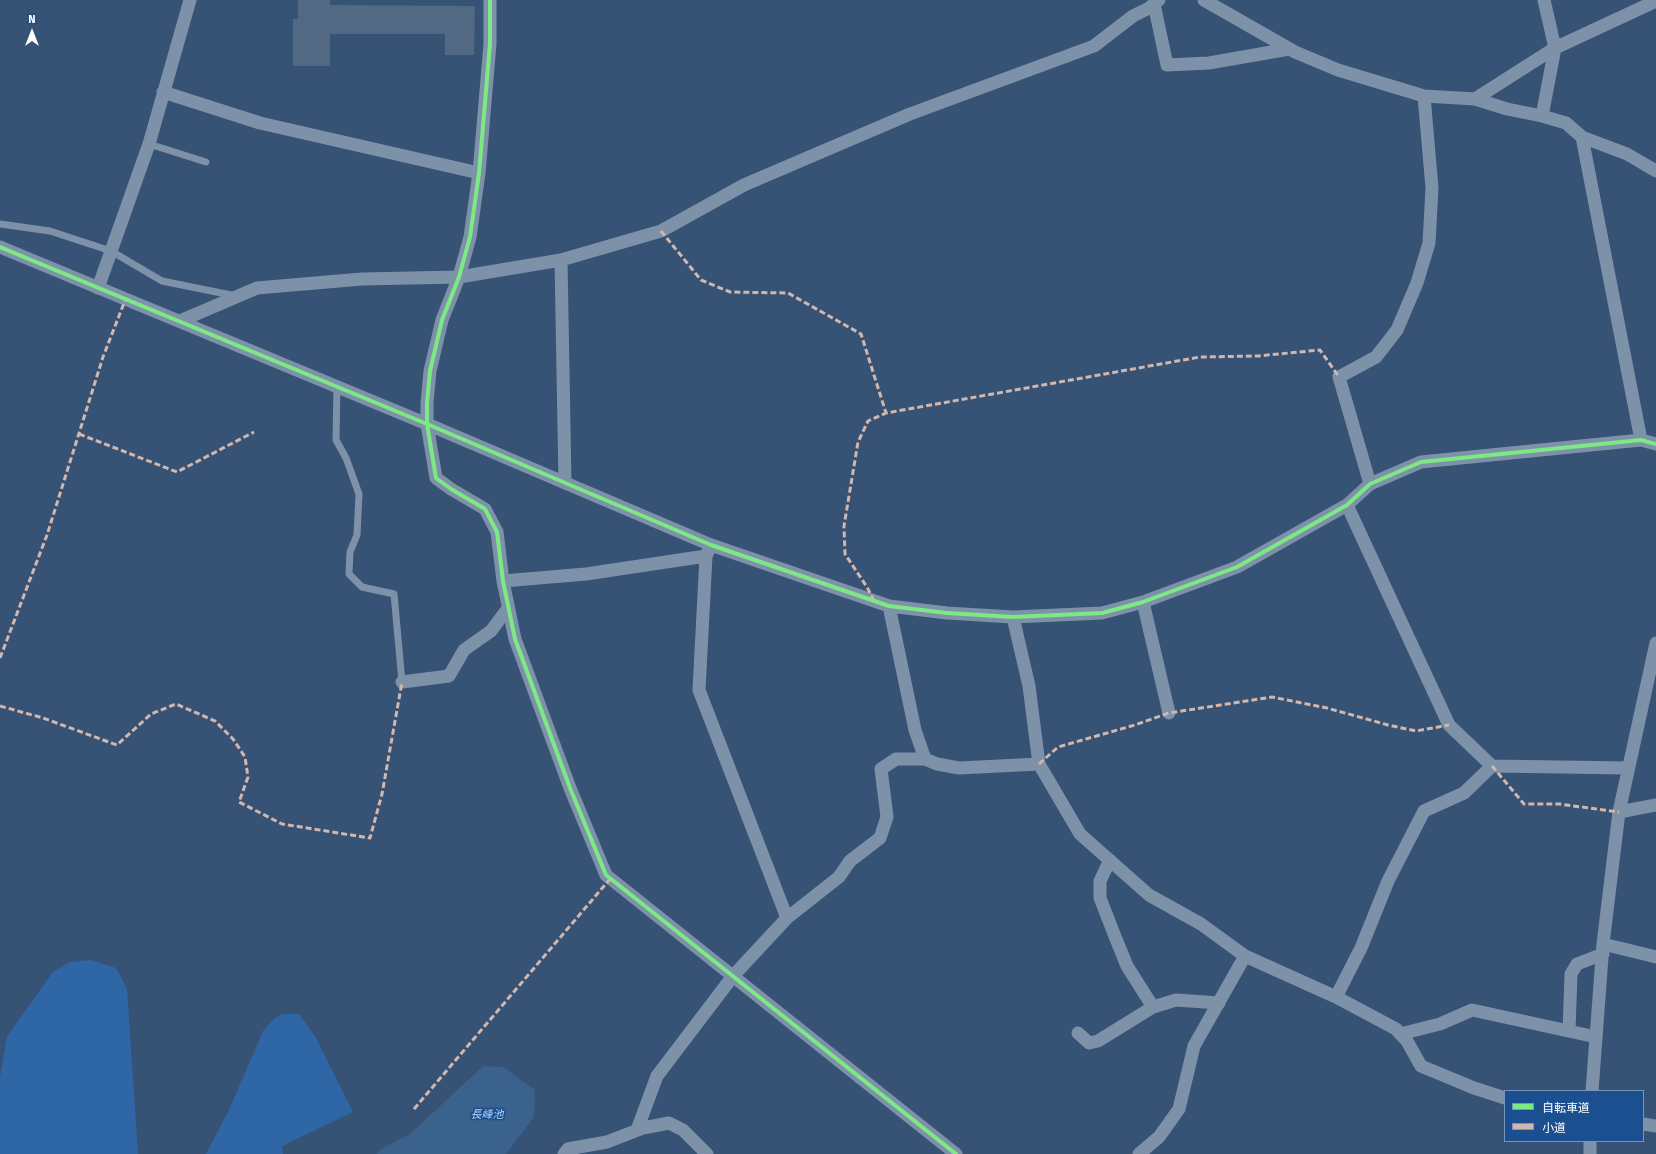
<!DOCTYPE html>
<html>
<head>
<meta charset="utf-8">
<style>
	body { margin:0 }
	#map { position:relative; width:1656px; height:1154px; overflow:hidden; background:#365274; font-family:"Fira Sans","Noto Sans JP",sans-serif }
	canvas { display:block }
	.legend { position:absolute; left:1504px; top:1090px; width:140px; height:52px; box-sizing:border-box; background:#1b4f8f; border:1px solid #7695bc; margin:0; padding:5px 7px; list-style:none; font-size:12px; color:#fff }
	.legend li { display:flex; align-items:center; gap:8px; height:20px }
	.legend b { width:20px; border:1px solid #7695bc }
	.north { position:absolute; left:12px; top:12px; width:40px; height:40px; -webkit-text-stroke:3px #1b4f8f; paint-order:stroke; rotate:0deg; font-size:11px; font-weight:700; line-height:16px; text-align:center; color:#fff }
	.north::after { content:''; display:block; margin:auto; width:14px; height:18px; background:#fff; clip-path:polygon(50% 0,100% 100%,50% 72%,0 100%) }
</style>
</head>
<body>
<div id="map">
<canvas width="1656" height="1154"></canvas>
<ul class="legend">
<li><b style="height:5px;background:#7ce984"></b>自転車道</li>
<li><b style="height:5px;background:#d1b7ad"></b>小道</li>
</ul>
<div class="north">N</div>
</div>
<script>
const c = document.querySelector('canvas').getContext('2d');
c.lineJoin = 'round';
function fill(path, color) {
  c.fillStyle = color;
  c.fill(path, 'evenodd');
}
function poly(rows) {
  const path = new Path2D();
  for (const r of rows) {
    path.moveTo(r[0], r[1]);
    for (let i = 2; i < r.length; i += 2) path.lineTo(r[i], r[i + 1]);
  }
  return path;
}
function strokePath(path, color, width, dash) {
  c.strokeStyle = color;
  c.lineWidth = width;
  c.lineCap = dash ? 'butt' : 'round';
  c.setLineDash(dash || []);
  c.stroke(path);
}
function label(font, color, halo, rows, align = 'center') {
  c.font = font + ' "Fira Sans","Noto Sans JP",sans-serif';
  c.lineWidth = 3.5;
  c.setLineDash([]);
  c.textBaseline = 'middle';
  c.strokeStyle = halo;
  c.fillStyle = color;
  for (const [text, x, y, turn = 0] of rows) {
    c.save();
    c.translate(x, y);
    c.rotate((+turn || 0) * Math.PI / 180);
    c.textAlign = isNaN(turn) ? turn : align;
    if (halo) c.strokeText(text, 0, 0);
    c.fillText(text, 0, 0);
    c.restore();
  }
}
fill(poly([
	[91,960,116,968,127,989,138,1154,0,1154,0,1077,7,1036,53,972,70,962],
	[282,1014,299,1014,316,1038,353,1112,282,1146,283,1154,206,1154,229,1110,263,1031,275,1018]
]), '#2f66a5');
fill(poly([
	[483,1066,503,1067,535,1090,534,1117,506,1154,376,1154,383,1148,410,1134]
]), '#3b618d');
fill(poly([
	[298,0,330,0,330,5,475,6,474,55,445,55,445,34,330,34,330,66,293,66,293,19,298,19]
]), '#526984');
strokePath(poly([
	[149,144,206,162],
	[0,224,50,231,111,251,162,281,236,296],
	[337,386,336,440,346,458,359,494,357,535,350,552,349,574,362,587,394,594,402,682]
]), '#7d92a8', 7);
strokePath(poly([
	[490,0,490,44,479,173,470,237,459,277,442,320,430,371,427,403,427,424,436,478,451,489,485,509,497,532,503,581,515,639,570,788,606,875,956,1154],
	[1204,0,1295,52,1338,70,1424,96,1475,99,1507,109,1542,116,1566,123,1582,137,1641,440],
	[1154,4,1167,65,1209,63,1289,49],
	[163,92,260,123,479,173],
	[1475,99,1555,48,1656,1],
	[1542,116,1555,48,1544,0],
	[1582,137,1627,154,1656,171],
	[0,247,427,424,711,545,889,606,947,613,1013,617,1102,613,1143,602,1237,567,1347,505,1370,484,1421,462,1641,440,1656,444],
	[561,260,565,483],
	[98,288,149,144,190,0],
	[180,321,257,288,362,279,459,277,561,260,661,231,744,185,800,161,910,114,1094,46,1133,16,1149,8,1159,0],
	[1370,484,1339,377,1376,357,1397,330,1417,283,1429,243,1432,188,1424,96],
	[1347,505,1449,725,1492,766,1628,768],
	[711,545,706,556,699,690,787,918],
	[503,581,586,574,706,556],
	[1143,602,1169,713],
	[889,606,915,730,925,759],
	[1013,617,1029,686,1039,764,1080,834,1149,895,1201,924,1245,956,1336,997,1396,1029,1407,1041,1421,1066,1474,1088,1505,1098],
	[402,682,449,676,464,650,491,631,508,608],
	[1619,812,1656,805],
	[1110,860,1100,881,1100,898,1116,939,1127,966,1153,1007],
	[1603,944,1656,957],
	[1336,997,1361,948,1388,881,1424,811,1464,793,1492,766],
	[1569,1031,1571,974,1577,964,1603,954],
	[1078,1033,1089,1043,1098,1041,1153,1007,1176,1000,1219,1003],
	[1400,1034,1440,1024,1472,1010,1596,1037],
	[1592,1091,1603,944,1619,812,1656,643],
	[1643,1124,1656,1126],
	[637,1130,657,1076,733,976,787,918,839,877,850,861,880,838,887,817,881,769,896,759,925,759,937,764,959,768,1039,764],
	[564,1154,568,1149,607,1142,643,1128,669,1123,683,1130,707,1154],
	[1139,1154,1159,1137,1179,1109,1194,1046,1245,956],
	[1590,1154,1590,1141]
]), '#7d92a8', 13);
strokePath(poly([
	[661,231,701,280,730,292,788,293,861,334,886,413,1200,357,1258,356,1320,350,1339,377],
	[79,434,177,472,254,432],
	[874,601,867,587,845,554,844,526,858,442,868,421,886,413],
	[0,658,47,535,103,357,126,298],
	[0,706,43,718,117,745,151,714,176,704,215,721,233,739,245,757,248,777,239,802,282,824,370,838,382,794,402,682],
	[1039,764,1058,747,1135,725,1169,713,1272,697,1327,708,1388,725,1416,731,1449,725],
	[1492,766,1524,804,1559,804,1619,812],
	[414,1109,610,879]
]), '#d1b7ad', 3, [6, 3]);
strokePath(poly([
	[490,0,490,44,479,173,470,237,459,277,442,320,430,371,427,403,427,424,436,478,451,489,485,509,497,532,503,581,515,639,570,788,606,875,956,1154],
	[0,247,427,424,711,545,889,606,947,613,1013,617,1102,613,1143,602,1237,567,1347,505,1370,484,1421,462,1641,440,1656,444]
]), '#7ce984', 4);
label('italic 11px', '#b5d3f5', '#1b4f8f', [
	["長峰池",487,1115]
]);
</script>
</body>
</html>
